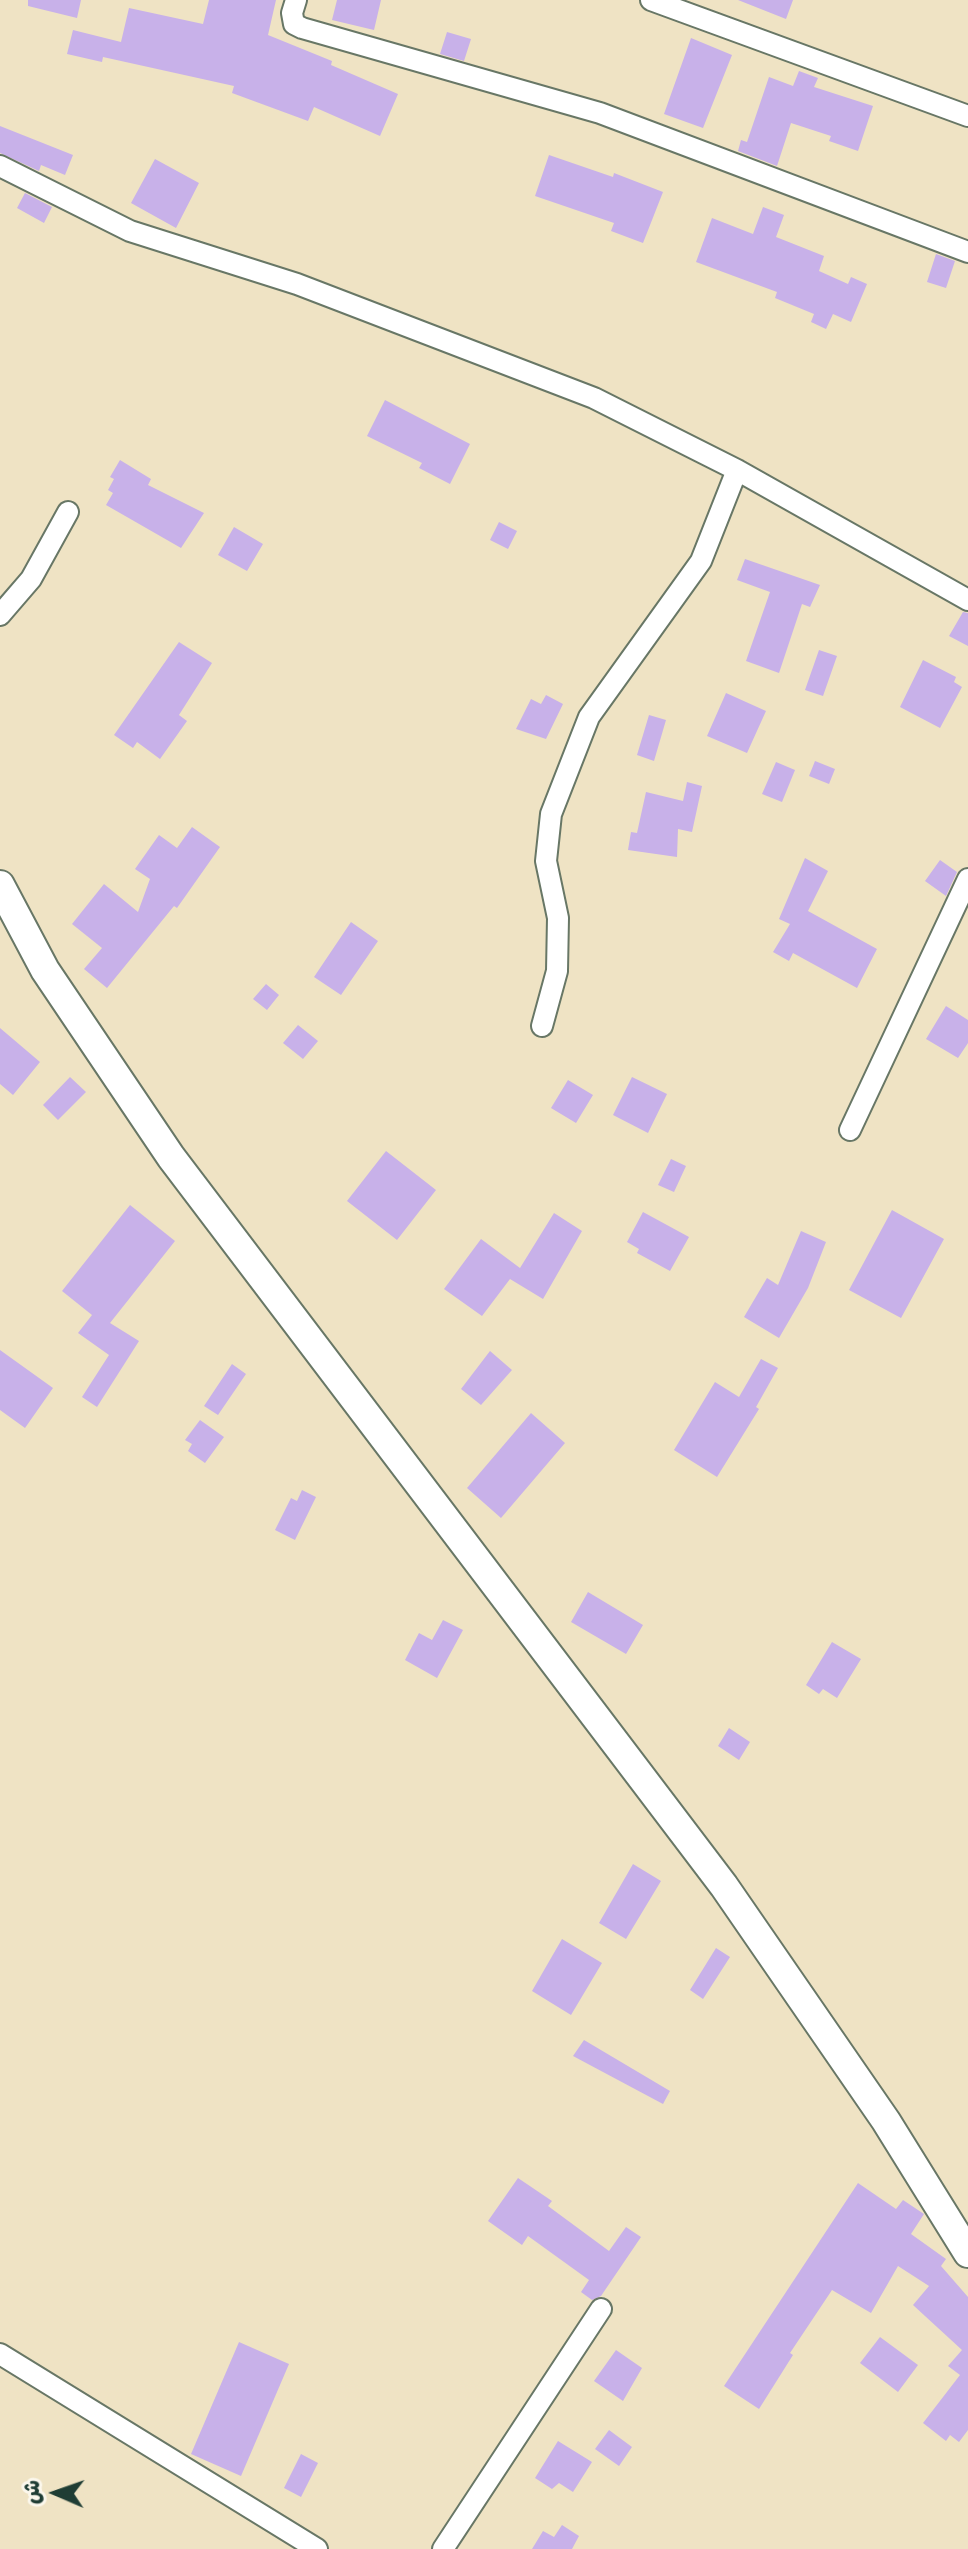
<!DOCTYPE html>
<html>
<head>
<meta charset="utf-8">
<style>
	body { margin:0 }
	#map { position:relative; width:968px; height:2549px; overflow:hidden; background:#efe3c4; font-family:"Shantell Sans","Playpen Sans Arabic",sans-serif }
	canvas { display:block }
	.north { position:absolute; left:16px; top:2453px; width:80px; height:80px; -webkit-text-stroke:6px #fbf7ec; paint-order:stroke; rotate:272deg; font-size:22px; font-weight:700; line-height:32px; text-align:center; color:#1f3d34 }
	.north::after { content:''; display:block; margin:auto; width:28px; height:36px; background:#1f3d34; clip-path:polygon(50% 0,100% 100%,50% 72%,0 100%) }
</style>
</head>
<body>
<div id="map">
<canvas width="968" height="2549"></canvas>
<div class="north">ش</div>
</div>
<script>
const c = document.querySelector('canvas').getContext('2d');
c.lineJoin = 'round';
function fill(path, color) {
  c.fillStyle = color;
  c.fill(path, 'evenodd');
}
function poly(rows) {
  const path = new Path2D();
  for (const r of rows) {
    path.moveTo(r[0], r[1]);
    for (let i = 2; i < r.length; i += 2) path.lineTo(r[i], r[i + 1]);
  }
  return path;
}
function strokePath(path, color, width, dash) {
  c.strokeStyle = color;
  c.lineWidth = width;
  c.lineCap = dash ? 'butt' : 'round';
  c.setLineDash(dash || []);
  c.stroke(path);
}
fill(poly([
	[28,0,81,0,77,18,28,6],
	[209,0,276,0,268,35,332,61,331,65,398,94,380,136,314,107,308,121,232,93,234,86,103,57,102,62,67,54,73,30,121,42,129,8,203,24],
	[337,0,381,0,374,30,332,20],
	[738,0,793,0,786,19],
	[447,32,471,39,464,61,440,54],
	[691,38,732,55,703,128,664,114],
	[799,71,818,78,814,87,873,106,858,151,829,141,831,136,791,123,777,166,738,151,741,140,747,142,769,77,793,86],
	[0,126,73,155,65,175,41,165,39,171,0,153],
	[549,155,613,177,614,173,663,192,643,243,611,231,614,223,535,196],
	[155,159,199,183,176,228,131,203],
	[25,193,52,207,44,223,17,208],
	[763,207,784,215,776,237,824,256,819,271,848,284,851,277,867,284,851,322,833,314,826,329,811,322,814,314,775,298,777,292,696,262,712,218,753,234],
	[936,254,955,261,946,288,927,282],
	[385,400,470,444,450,484,419,468,422,463,367,436],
	[120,460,151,479,148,485,204,513,181,548,106,505,113,493,108,490,114,479,110,477],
	[499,522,517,531,508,549,490,540],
	[234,527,263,544,247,571,218,555],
	[745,559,820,585,810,607,802,604,779,673,746,661,770,592,737,580],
	[963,612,968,613,968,646,949,636],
	[179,642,212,663,179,715,187,721,160,759,137,742,133,748,114,735],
	[819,650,837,656,823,696,805,690],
	[923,660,956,677,954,682,962,687,940,728,900,707],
	[726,693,766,711,747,753,707,736],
	[546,695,563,704,546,739,516,729,531,699,541,704],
	[649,715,666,720,654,761,637,755],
	[815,761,835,769,829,784,809,776],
	[776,762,795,770,782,802,762,794],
	[687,782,702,786,692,832,678,829,677,857,628,850,631,832,637,833,646,792,683,801],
	[192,827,220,847,177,908,174,906,107,988,84,969,102,948,72,924,104,884,138,912,150,879,135,869,159,835,177,848],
	[805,858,828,871,808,911,877,949,857,988,793,953,789,961,773,952,790,924,779,919],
	[940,860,957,872,946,896,925,881],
	[351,922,378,941,341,995,314,977],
	[266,984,279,995,267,1010,253,999],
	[946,1006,968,1020,968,1043,958,1058,926,1039],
	[298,1025,318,1041,303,1059,283,1043],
	[0,1028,40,1062,13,1095,0,1084],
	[70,1077,86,1092,58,1120,43,1105],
	[632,1077,667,1094,648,1133,613,1115],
	[568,1080,593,1095,576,1123,551,1108],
	[386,1151,436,1190,397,1240,347,1201],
	[671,1159,686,1166,674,1192,658,1185],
	[130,1205,175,1241,110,1323,139,1341,97,1407,82,1397,109,1355,78,1333,92,1315,62,1291],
	[892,1210,944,1239,901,1318,849,1290],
	[643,1212,689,1237,670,1271,637,1253,639,1249,627,1242],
	[554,1213,582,1231,543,1299,510,1279,482,1316,444,1289,481,1239,520,1268],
	[801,1231,826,1242,808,1288,779,1338,744,1317,767,1278,778,1285],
	[0,1350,53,1388,25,1428,0,1410],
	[490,1351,512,1370,481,1405,461,1389],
	[761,1359,778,1368,756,1407,759,1409,717,1477,674,1450,715,1382,739,1397],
	[232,1364,246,1374,218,1415,204,1406],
	[531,1413,565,1443,501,1518,467,1488],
	[200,1420,224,1437,205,1463,188,1451,192,1444,185,1440],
	[302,1490,316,1497,295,1540,275,1530,291,1498,297,1501],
	[588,1592,643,1625,626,1654,571,1622],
	[443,1620,463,1630,437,1678,405,1660,419,1633,432,1640],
	[832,1642,861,1659,837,1698,823,1689,819,1694,806,1685],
	[729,1728,750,1742,739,1760,718,1746],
	[633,1864,661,1881,626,1939,599,1923],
	[562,1939,602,1963,571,2015,532,1991],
	[716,1948,730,1957,703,1999,690,1990],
	[584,2040,670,2091,663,2104,573,2056],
	[518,2178,552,2201,548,2206,609,2251,626,2227,641,2237,601,2296,592,2300,581,2292,589,2280,528,2236,522,2245,488,2221],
	[858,2183,896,2209,903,2200,924,2214,911,2234,946,2259,941,2266,968,2297,968,2430,959,2442,950,2435,946,2441,923,2423,960,2375,948,2366,962,2350,913,2305,929,2286,898,2266,871,2313,832,2290,790,2353,793,2355,759,2409,724,2386],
	[880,2337,918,2365,898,2392,860,2363],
	[239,2342,289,2364,241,2476,191,2454],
	[616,2350,642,2368,623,2401,594,2381],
	[609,2430,632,2447,619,2466,595,2449],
	[558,2441,592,2462,573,2492,559,2483,552,2489,535,2478],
	[301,2454,318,2463,301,2497,284,2488],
	[562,2525,579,2536,572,2549,532,2549,543,2531,554,2537]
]), '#c8b1e9');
const street = poly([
	[296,0,292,13,294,24,302,28,600,113,968,252],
	[651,0,968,116],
	[0,166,130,231,297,284,594,398,737,470,968,600],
	[0,615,31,579,68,512],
	[542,1026,557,971,558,918,546,861,551,814,589,717,701,561,737,470],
	[850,1130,968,879],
	[0,2354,317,2549],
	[443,2549,601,2309]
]);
const secondary = poly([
	[0,885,45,970,171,1157,724,1886,886,2121,968,2253]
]);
strokePath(street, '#687766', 24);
strokePath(secondary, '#687766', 32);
strokePath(street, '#fff', 20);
strokePath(secondary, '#fff', 28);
</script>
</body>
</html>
